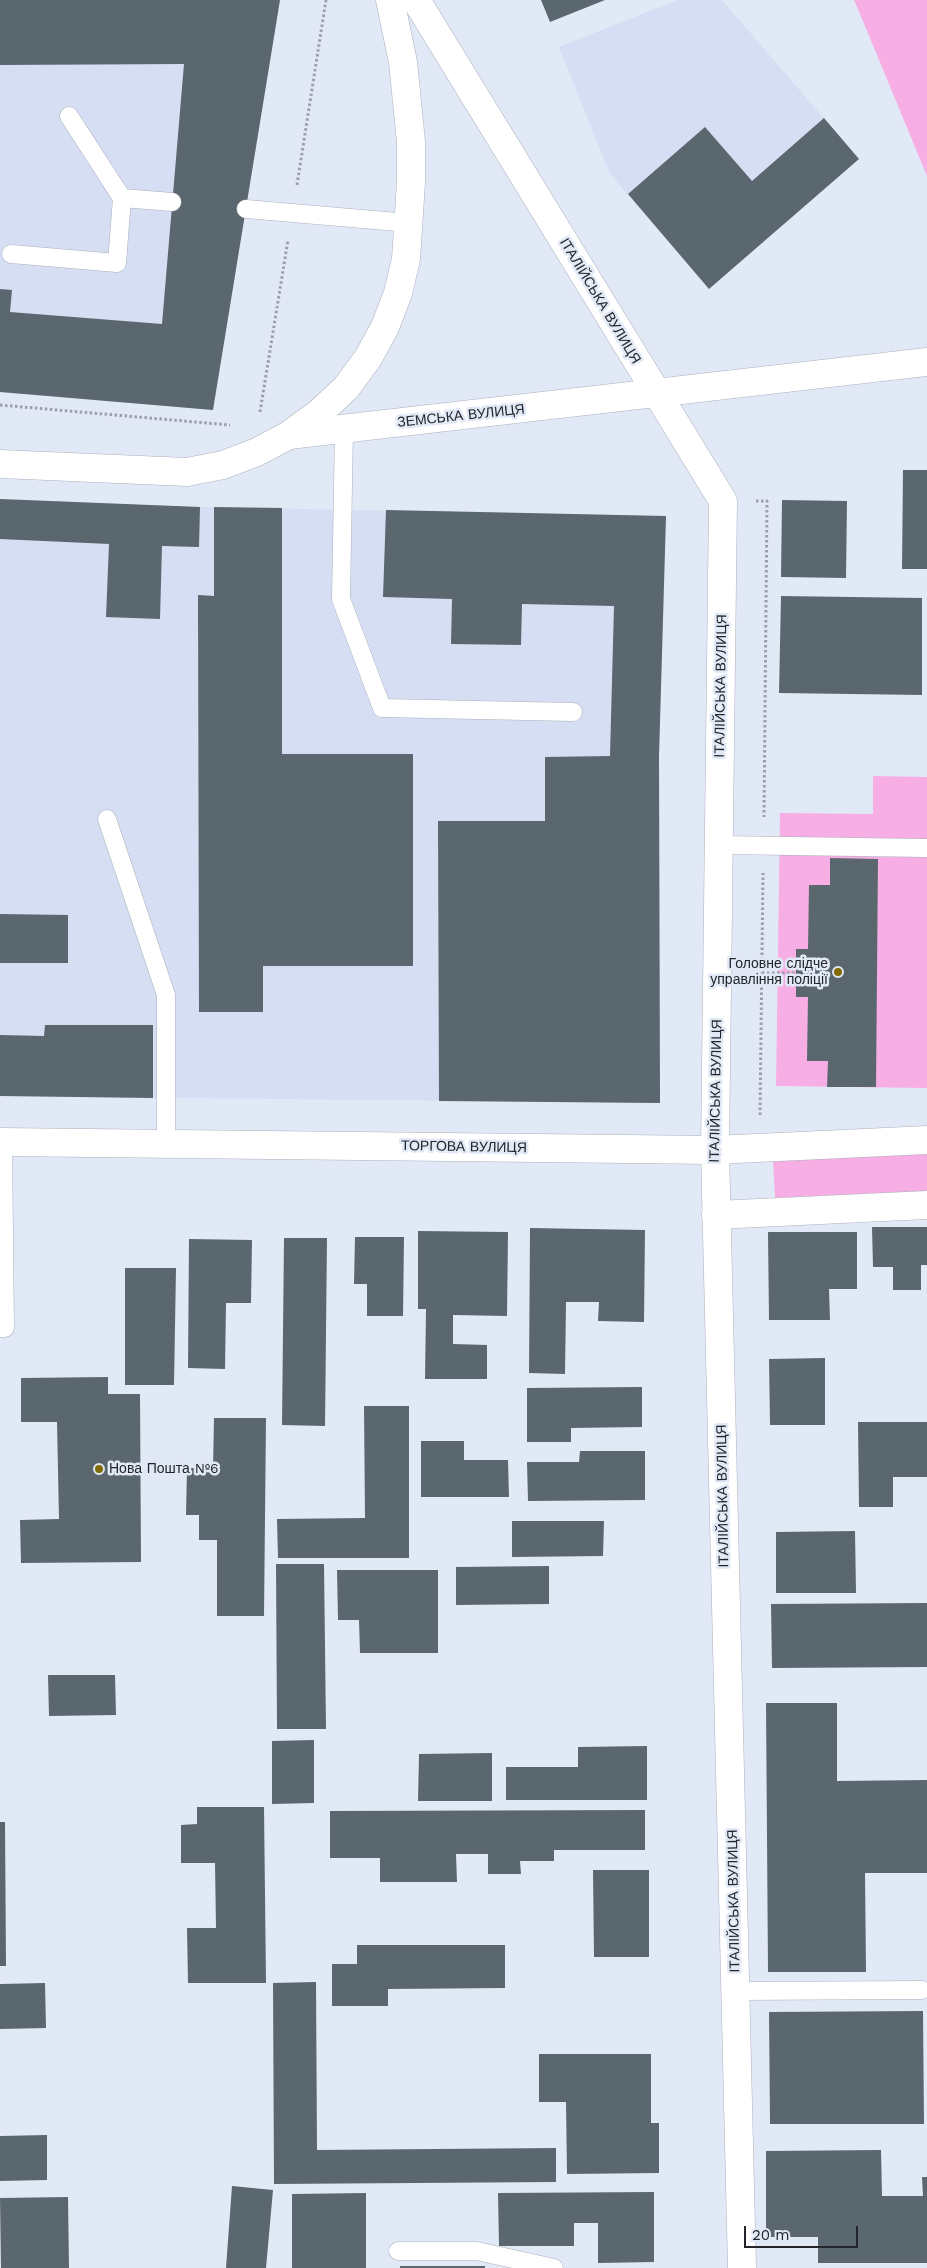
<!DOCTYPE html>
<html>
<head>
<meta charset="utf-8">
<style>
	body { margin:0 }
	#map { position:relative; width:927px; height:2268px; overflow:hidden; background:#e2e9f6; font-family:"Work Sans",sans-serif }
	canvas { display:block }
	.scale { position:absolute; left:744px; top:2226px; width:114px; height:22px; box-sizing:border-box; border:2px solid #23252a; border-top:0; padding-left:6px; font-size:15px; line-height:18px; white-space:nowrap; color:#23252a; -webkit-text-stroke:4px #e2e9f6; paint-order:stroke }
</style>
</head>
<body>
<div id="map">
<canvas width="927" height="2268"></canvas>
<div class="scale">20 m</div>
</div>
<script>
const c = document.querySelector('canvas').getContext('2d');
c.lineJoin = 'round';
function fill(path, color) {
  c.fillStyle = color;
  c.fill(path, 'evenodd');
}
function poly(rows) {
  const path = new Path2D();
  for (const r of rows) {
    path.moveTo(r[0], r[1]);
    for (let i = 2; i < r.length; i += 2) path.lineTo(r[i], r[i + 1]);
  }
  return path;
}
function strokePath(path, color, width, dash) {
  c.strokeStyle = color;
  c.lineWidth = width;
  c.lineCap = dash ? 'butt' : 'round';
  c.setLineDash(dash || []);
  c.stroke(path);
}
function label(font, color, halo, rows, align = 'center') {
  c.font = font + ' "Work Sans",sans-serif';
  c.lineWidth = 5;
  c.setLineDash([]);
  c.textBaseline = 'middle';
  c.strokeStyle = halo;
  c.fillStyle = color;
  for (const [text, x, y, turn = 0] of rows) {
    c.save();
    c.translate(x, y);
    c.rotate((+turn || 0) * Math.PI / 180);
    c.textAlign = isNaN(turn) ? turn : align;
    if (halo) c.strokeText(text, 0, 0);
    c.fillText(text, 0, 0);
    c.restore();
  }
}
fill(poly([
	[0,0,280,0,213,410,0,392],
	[677,0,722,0,859,159,709,289,610,174,559,47],
	[0,499,200,507,666,516,659,756,660,1103,0,1096]
]), '#d5def3');
fill(poly([
	[854,0,927,0,927,176,860,14],
	[873,776,927,777,927,1088,776,1086,780,813,873,814],
	[927,1154,927,1191,775,1198,773,1161]
]), '#f6aee4');
fill(poly([
	[0,0,280,0,213,410,0,392,0,289,12,290,10,312,162,324,184,64,0,65],
	[541,0,605,0,550,22],
	[824,118,859,159,709,289,628,194,705,127,752,181],
	[903,470,927,470,927,569,902,569],
	[0,499,200,507,199,547,162,546,160,619,106,617,109,544,0,539],
	[782,500,847,501,846,578,781,577],
	[214,507,282,508,282,754,413,754,413,966,263,966,263,1012,199,1012,198,595,214,596],
	[386,510,666,516,659,756,660,1103,439,1101,438,821,545,821,545,757,610,756,614,606,522,604,521,645,451,644,452,599,383,597],
	[781,596,922,598,922,695,779,693],
	[830,858,878,859,876,1087,827,1087,828,1061,807,1061,808,997,796,997,796,949,808,949,809,885,830,885],
	[0,914,68,915,68,963,0,963],
	[45,1025,153,1025,153,1098,0,1096,0,1035,44,1036],
	[872,1227,927,1227,927,1265,921,1265,921,1290,893,1290,893,1267,873,1267],
	[530,1228,645,1230,644,1322,598,1321,599,1302,566,1302,565,1374,529,1373],
	[418,1231,508,1232,507,1316,453,1315,453,1344,487,1345,487,1379,425,1379,426,1309,418,1309],
	[768,1232,857,1232,857,1289,829,1289,830,1320,769,1320],
	[355,1237,404,1237,403,1316,367,1316,367,1284,354,1284],
	[284,1238,327,1238,325,1426,282,1425],
	[189,1239,252,1240,251,1303,226,1303,225,1369,188,1368],
	[125,1268,176,1268,174,1385,125,1385],
	[825,1358,825,1425,770,1425,769,1359],
	[108,1377,108,1394,140,1394,141,1562,21,1563,20,1520,59,1519,57,1422,21,1422,21,1378],
	[642,1387,642,1427,571,1428,571,1442,527,1442,527,1388],
	[364,1406,409,1406,409,1558,278,1558,277,1519,365,1518],
	[214,1418,266,1418,264,1616,217,1616,217,1540,199,1540,199,1515,186,1515,187,1468,213,1468],
	[858,1422,927,1422,927,1477,893,1477,893,1507,859,1507],
	[421,1441,464,1441,464,1460,508,1460,509,1497,421,1497],
	[580,1451,645,1451,645,1500,528,1501,527,1462,579,1462],
	[512,1521,604,1521,603,1556,512,1557],
	[855,1531,856,1593,776,1593,776,1532],
	[276,1564,324,1564,326,1729,277,1729],
	[549,1566,549,1604,456,1605,456,1567],
	[337,1570,438,1570,438,1653,360,1653,359,1620,338,1620],
	[927,1603,927,1667,772,1668,771,1604],
	[48,1675,115,1675,116,1715,49,1716],
	[766,1703,837,1703,837,1781,927,1780,927,1873,865,1873,866,1972,768,1972],
	[314,1740,314,1803,272,1804,272,1741],
	[647,1746,647,1800,506,1800,506,1767,578,1767,578,1747],
	[492,1753,492,1801,418,1801,419,1754],
	[197,1807,264,1807,266,1983,188,1983,187,1928,216,1928,215,1863,181,1863,181,1825,197,1824],
	[645,1810,645,1850,554,1850,554,1861,520,1861,521,1874,488,1874,488,1854,456,1854,457,1882,380,1882,380,1858,330,1858,330,1811],
	[0,1822,5,1822,6,1966,0,1966],
	[593,1870,649,1870,649,1957,594,1957],
	[357,1945,505,1945,505,1988,388,1989,388,2006,332,2006,332,1964,357,1964],
	[316,1982,317,2150,556,2148,556,2182,274,2184,273,1983],
	[45,1983,46,2028,0,2029,0,1984],
	[923,2011,924,2124,770,2124,769,2012],
	[539,2054,651,2054,651,2123,659,2123,659,2173,567,2174,566,2102,539,2102],
	[47,2135,47,2180,0,2181,0,2136],
	[881,2150,882,2196,923,2196,922,2177,927,2177,927,2263,818,2263,818,2237,766,2237,766,2151],
	[232,2186,273,2190,266,2268,226,2268],
	[654,2192,654,2262,598,2263,598,2223,574,2223,574,2246,499,2246,498,2193],
	[366,2193,366,2268,292,2268,292,2194],
	[68,2197,69,2268,1,2268,0,2198],
	[400,2266,485,2266,485,2268,400,2268]
]), '#5a676e');
const service = poly([
	[122,198,172,202],
	[246,209,409,223],
	[11,254,117,263,122,198,69,116],
	[344,429,341,599,382,708,573,712],
	[107,819,166,995,166,1144],
	[719,845,927,848],
	[0,1328,5,1328,3,1142],
	[736,1991,922,1990],
	[398,2251,477,2251,554,2268]
]);
const minor = poly([
	[416,0,723,501,715,1150,927,1140],
	[289,435,927,362],
	[716,1215,927,1205]
]);
const tertiary = poly([
	[0,464,187,472,223,465,257,452,289,435,319,413,346,388,368,358,385,327,398,293,406,259,411,183,411,142,403,62,390,0],
	[0,1142,715,1150,742,2268]
]);
strokePath(service, '#abb0bd', 19);
strokePath(minor, '#abb0bd', 29);
strokePath(tertiary, '#abb0bd', 29);
strokePath(poly([
	[297,185,326,0],
	[0,405,230,425],
	[260,412,288,240],
	[756,501,767,501,764,817],
	[762,973,796,973],
	[760,1115,763,873]
]), '#9a9fa9', 3, [2.5, 2.5]);
strokePath(service, '#fff', 18);
strokePath(minor, '#fff', 28);
strokePath(tertiary, '#fff', 28);
for (const [x, y, r, color] of [
	[838,972,5,"#816a02"],
	[99,1469,5,"#816a02"]
]) {
  const dot = new Path2D();
  dot.arc(x, y, r, 0, 2 * Math.PI);
  c.fillStyle = color;
  c.fill(dot);
  strokePath(dot, '#e2e9f6', 2);
}
label('14px', '#23252a', '#e2e9f6', [
	["ІТАЛІЙСЬКА ВУЛИЦЯ",600,301,59],
	["ЗЕМСЬКА ВУЛИЦЯ",461,416,-6],
	["ІТАЛІЙСЬКА ВУЛИЦЯ",721,686,-89],
	["ІТАЛІЙСЬКА ВУЛИЦЯ",716,1091,-89],
	["ТОРГОВА ВУЛИЦЯ",464,1147,1],
	["ІТАЛІЙСЬКА ВУЛИЦЯ",723,1496,-91],
	["ІТАЛІЙСЬКА ВУЛИЦЯ",734,1901,-91]
]);
label('14px', '#23252a', '#e2e9f6', [
	["Головне слідче",828,964],
	["управління поліції",828,980],
	["Нова Пошта №6",109,1469,"left"]
], 'right');
</script>
</body>
</html>
